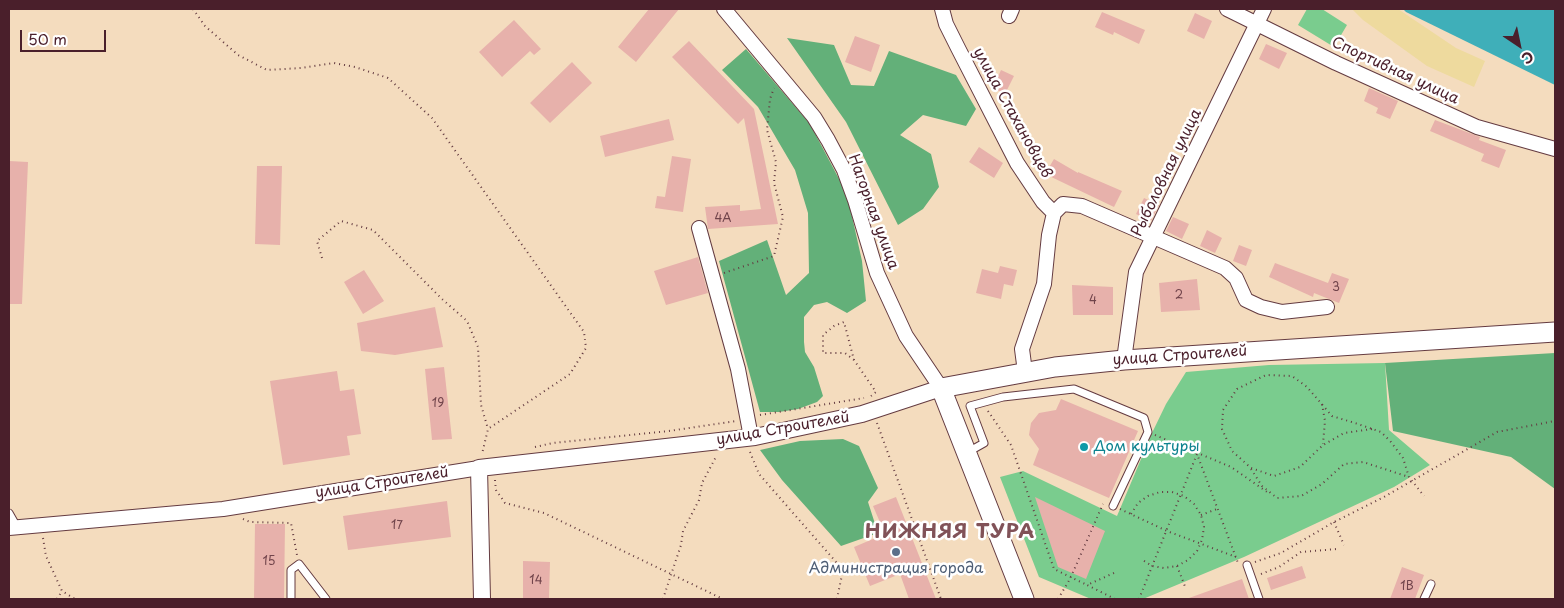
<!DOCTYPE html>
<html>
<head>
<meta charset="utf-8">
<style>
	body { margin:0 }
	#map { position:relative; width:1564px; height:608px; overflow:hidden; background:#f4dcbe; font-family:"Playpen Sans",sans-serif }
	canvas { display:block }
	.frame { position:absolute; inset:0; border:10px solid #4a1f2b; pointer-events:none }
	.north { position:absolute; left:1494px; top:20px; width:50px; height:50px; -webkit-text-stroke:4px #fff; paint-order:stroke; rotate:146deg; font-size:14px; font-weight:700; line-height:20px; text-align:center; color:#4a1f2b }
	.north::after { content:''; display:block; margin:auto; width:18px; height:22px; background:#4a1f2b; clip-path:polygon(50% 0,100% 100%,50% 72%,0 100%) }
	.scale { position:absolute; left:20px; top:30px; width:86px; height:22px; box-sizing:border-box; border:2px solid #4a1f2b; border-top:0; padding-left:6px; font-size:15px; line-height:18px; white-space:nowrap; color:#4a1f2b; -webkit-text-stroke:4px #fff; paint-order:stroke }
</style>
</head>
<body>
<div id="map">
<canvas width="1564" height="608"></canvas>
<div class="frame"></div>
<div class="north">С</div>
<div class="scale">50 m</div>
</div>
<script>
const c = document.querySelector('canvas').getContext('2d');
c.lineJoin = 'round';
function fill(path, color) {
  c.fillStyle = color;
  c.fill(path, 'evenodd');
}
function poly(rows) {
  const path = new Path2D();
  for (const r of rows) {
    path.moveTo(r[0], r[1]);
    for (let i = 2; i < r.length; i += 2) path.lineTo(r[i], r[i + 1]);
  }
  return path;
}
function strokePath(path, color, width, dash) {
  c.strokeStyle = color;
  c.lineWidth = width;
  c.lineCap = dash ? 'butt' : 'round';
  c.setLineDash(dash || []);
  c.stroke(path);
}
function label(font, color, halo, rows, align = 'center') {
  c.font = font + ' "Playpen Sans",sans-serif';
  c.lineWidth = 5;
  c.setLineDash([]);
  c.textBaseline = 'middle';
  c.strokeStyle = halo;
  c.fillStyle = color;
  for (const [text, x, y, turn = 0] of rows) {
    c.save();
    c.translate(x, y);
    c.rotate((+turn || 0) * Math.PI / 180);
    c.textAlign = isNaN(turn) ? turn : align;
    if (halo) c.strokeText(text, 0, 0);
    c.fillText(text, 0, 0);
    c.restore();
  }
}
fill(poly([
	[1307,9,1322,9,1347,25,1334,47,1298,25],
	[1385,363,1389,430,1430,465,1394,487,1244,557,1143,599,1091,599,1039,577,1000,477,1023,471,1117,516,1152,433,1166,404,1186,372,1269,365]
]), '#7acc8e');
fill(poly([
	[787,38,834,45,851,85,874,86,889,51,956,75,976,109,966,126,923,115,900,135,931,154,939,187,923,209,898,225,846,122],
	[746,49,810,124,847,194,862,261,866,301,847,313,827,302,814,305,804,317,804,342,805,352,814,367,823,396,817,402,798,409,779,412,760,412,719,261,767,240,786,295,809,273,808,213,795,170,758,107,722,70],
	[1555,353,1555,489,1511,457,1393,431,1385,363],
	[843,439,859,446,878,488,868,502,878,533,841,546,782,480,760,450,800,441]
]), '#63b079');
fill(poly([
	[1352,9,1398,9,1456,48,1485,61,1474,87,1427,66,1363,20]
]), '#eeda9e');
fill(poly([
	[1403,9,1555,9,1555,85,1406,12]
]), '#3fafb9');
fill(poly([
	[649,9,679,9,636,62,618,47],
	[1102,12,1145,30,1139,44,1114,32,1113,35,1095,27],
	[1195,13,1212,21,1204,39,1187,31],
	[514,20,541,49,534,55,530,51,502,77,479,52],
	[855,36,880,45,871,72,845,62],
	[689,41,754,109,778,224,708,229,705,207,740,205,740,211,761,209,744,118,738,124,672,57],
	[1266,44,1287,53,1279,69,1259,59],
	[572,62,592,83,550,123,530,103],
	[1001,70,1014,76,1005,94,993,88],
	[1369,88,1398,101,1390,119,1376,113,1378,108,1364,101],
	[669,119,674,140,605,157,600,136],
	[1435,120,1480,137,1479,140,1506,150,1499,168,1481,161,1484,154,1430,131],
	[979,147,1003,163,994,178,969,162],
	[672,156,691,159,683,212,655,208,657,196,665,197],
	[1054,159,1078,173,1078,172,1122,191,1114,207,1045,174],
	[9,161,28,162,22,304,9,304],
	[257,166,282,166,280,245,255,244],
	[1144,198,1159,205,1151,221,1136,214],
	[1173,217,1189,224,1182,239,1166,231],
	[1207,230,1222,238,1215,253,1200,246],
	[1239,245,1252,250,1246,266,1233,261],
	[698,257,708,293,666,305,654,271],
	[1275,263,1328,283,1332,273,1349,279,1339,303,1314,293,1313,297,1269,277],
	[1000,266,1017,270,1013,286,1004,284,1001,299,976,293,982,269,998,273],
	[364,270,384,301,363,314,344,282],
	[1197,279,1200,310,1161,312,1159,283],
	[1072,285,1113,287,1113,315,1073,315],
	[435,307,443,347,395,355,361,351,357,323],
	[444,367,452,439,432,440,425,369],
	[337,371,340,391,354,389,361,434,347,436,350,455,283,465,270,381],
	[1061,399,1138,431,1109,498,1033,465,1039,449,1029,435,1031,423,1039,413,1056,410],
	[896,497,936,599,909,599,900,574,870,586,854,547,885,534,873,506],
	[1035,497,1105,531,1086,579,1058,567],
	[447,501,451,537,348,550,343,516],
	[255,524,285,524,284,599,254,599],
	[523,561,550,562,549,599,523,599],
	[1302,566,1306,578,1271,590,1267,578],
	[1402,567,1424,575,1415,599,1390,599],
	[1242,579,1249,599,1189,599,1189,598]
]), '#e7b1ab');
const service = poly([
	[968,452,984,443,970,406,1003,397,1074,389,1144,418,1148,432,1113,506],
	[9,513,17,527],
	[1247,565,1259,599],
	[291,599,291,570,299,564,326,599],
	[1424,599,1431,584]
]);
const minor = poly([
	[724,9,814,117,828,140,844,170,855,200,877,273,906,336,941,388],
	[942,9,946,24,958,48,1017,163,1043,202,1054,213],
	[1227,9,1336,63,1477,127,1555,149],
	[1009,16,1012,9],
	[1054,213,1063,204,1082,206,1225,268,1236,278,1246,300,1261,307,1282,312,1327,307],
	[699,228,738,369,751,437],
	[1124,360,1136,272,1264,9],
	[1025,372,1022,349,1044,284,1049,235,1054,213],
	[9,528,223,509,479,468]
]);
const tertiary = poly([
	[482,599,479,468,755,437,862,414,941,388]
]);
const secondary = poly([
	[1024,599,941,388,1055,367,1124,360,1555,332]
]);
strokePath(service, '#643b41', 9);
strokePath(minor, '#643b41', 16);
strokePath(tertiary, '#643b41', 18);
strokePath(secondary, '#643b41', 21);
strokePath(poly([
	[193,9,205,26,238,55,267,70,301,68,334,63,355,67,388,78,432,118,584,332,586,348,570,374,488,429,482,454],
	[322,258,317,241,341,221,373,230,442,299,467,321,478,347,481,405,488,429],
	[724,273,774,256,783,217,774,183,776,162,767,130,770,99,774,88],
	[854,360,845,353,823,353,823,335,834,326,844,322,854,360,876,392,871,396],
	[1322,404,1325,421,1323,444],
	[988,411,1011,445,1054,569,1087,585],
	[760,415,864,398],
	[877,423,941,599],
	[1372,429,1344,433,1323,445,1300,467,1274,476,1251,468,1232,451,1222,429,1223,410,1237,389,1266,375,1292,376,1307,387,1332,416,1358,424,1381,432,1391,442,1403,458,1409,477,1424,496],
	[1155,435,1231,467,1270,494],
	[535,447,553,443,669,431,736,421],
	[750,452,759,474,843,570,837,599],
	[1251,469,1262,486,1277,498,1301,496,1322,484,1344,464,1363,462,1409,477],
	[495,480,496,490,505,503,544,513,723,599],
	[1120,509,1167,531,1236,557],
	[1131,514,1138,503,1148,496,1160,492,1172,492,1184,496,1194,504,1201,515,1204,527,1202,540,1197,551,1188,560,1177,566,1164,568,1152,566,1141,559],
	[1201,515,1217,509],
	[243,519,250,522,291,523,297,555],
	[1334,522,1344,545],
	[43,538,46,556,62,591,75,599],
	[1255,562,1281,553,1334,522,1384,497,1497,432,1555,421],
	[1177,566,1186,589],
	[1114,573,1087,585,1115,599],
	[1261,574,1279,567,1301,552,1337,549],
	[57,599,62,591],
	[663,599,681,545,683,531,699,500,702,483,717,455],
	[1058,599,1070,579,1103,504],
	[1139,599,1197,454,1238,563]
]), '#643b41', 2, [1, 4]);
strokePath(service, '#fff', 7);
strokePath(minor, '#fff', 14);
strokePath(tertiary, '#fff', 16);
strokePath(secondary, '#fff', 19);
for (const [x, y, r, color] of [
	[1084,447,5,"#0f9aa8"],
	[896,552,5,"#5c6f8a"]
]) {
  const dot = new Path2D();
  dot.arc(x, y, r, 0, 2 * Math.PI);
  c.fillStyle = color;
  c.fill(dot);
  strokePath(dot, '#fff', 2);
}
label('12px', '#71444b', null, [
	["4А",723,219],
	["3",1336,288],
	["2",1179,296],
	["4",1093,301],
	["19",438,404],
	["17",397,526],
	["15",269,562],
	["14",536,581],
	["1В",1407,587]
]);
label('15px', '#4a1f2b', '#fff', [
	["Спортивная улица",1395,71,25],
	["улица Стахановцев",1012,113,61],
	["Рыболовная улица",1167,173,-64],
	["Нагорная улица",873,212,70],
	["улица Строителей",1180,356,-4],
	["улица Строителей",783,429,-10],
	["улица Строителей",382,483,-9]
]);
label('15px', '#0d838f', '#fff', [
	["Дом культуры",1094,447]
], 'left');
label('15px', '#4e5e75', '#fff', [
	["Администрация города",896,569]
]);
c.letterSpacing = '1px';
label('bold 20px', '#815258', '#fff', [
	["НИЖНЯЯ ТУРА",950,532]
]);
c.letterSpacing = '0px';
</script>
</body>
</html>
